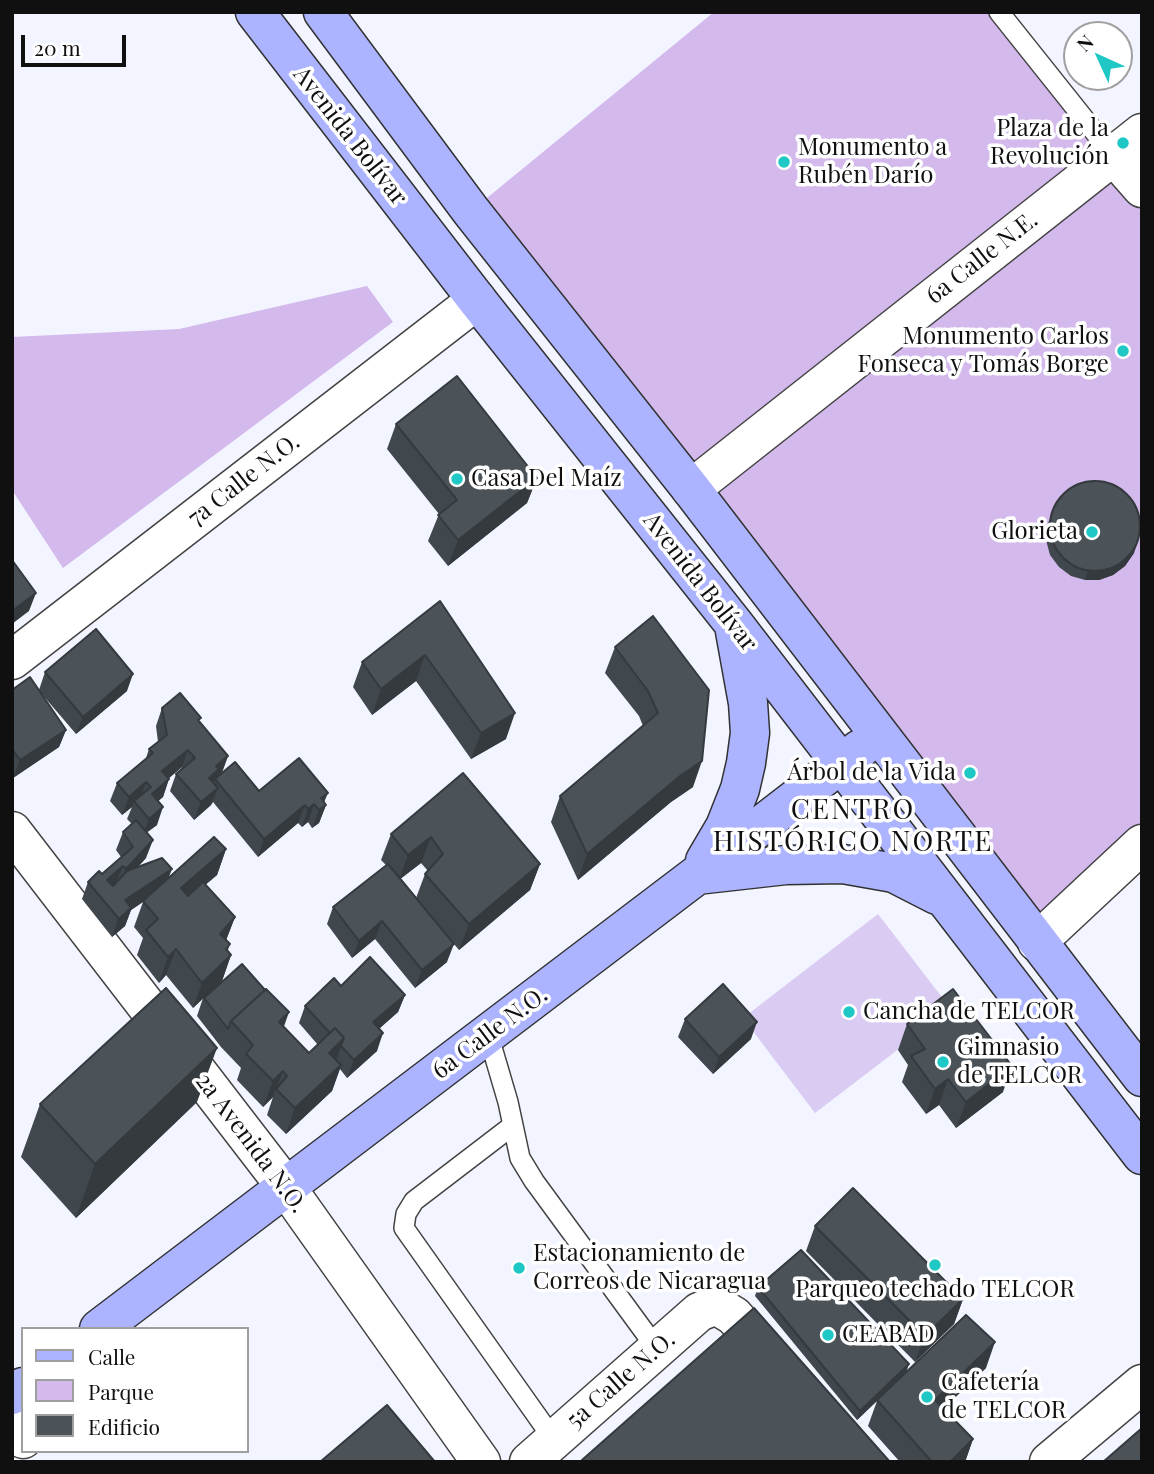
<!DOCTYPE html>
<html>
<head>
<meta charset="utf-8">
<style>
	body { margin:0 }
	#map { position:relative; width:1154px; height:1474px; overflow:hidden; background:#f2f4ff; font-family:"Playfair Display",serif }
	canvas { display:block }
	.frame { position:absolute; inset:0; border:14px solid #101010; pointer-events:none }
	.legend { position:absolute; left:21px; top:1327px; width:228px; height:126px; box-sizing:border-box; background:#fff; border:2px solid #9f9f9f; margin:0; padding:9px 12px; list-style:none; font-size:21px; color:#101010 }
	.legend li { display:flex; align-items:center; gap:14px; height:35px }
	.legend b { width:35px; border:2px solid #9f9f9f }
	.north { position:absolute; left:1063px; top:21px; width:70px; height:70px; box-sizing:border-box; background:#fff; border:2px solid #9f9f9f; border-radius:50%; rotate:315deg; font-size:19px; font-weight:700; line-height:28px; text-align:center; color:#101010 }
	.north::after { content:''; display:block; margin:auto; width:24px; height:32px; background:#1fc8c4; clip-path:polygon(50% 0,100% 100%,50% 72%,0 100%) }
	.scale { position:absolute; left:21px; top:35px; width:105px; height:32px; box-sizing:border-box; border:4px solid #101010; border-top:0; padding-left:9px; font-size:21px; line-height:24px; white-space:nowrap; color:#101010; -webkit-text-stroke:5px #fff; paint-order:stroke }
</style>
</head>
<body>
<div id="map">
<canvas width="1154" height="1474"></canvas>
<div class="frame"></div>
<ul class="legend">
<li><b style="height:9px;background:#adb4ff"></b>Calle</li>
<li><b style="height:19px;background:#d3b9ec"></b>Parque</li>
<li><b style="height:19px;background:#4b5359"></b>Edificio</li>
</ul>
<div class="north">N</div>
<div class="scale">20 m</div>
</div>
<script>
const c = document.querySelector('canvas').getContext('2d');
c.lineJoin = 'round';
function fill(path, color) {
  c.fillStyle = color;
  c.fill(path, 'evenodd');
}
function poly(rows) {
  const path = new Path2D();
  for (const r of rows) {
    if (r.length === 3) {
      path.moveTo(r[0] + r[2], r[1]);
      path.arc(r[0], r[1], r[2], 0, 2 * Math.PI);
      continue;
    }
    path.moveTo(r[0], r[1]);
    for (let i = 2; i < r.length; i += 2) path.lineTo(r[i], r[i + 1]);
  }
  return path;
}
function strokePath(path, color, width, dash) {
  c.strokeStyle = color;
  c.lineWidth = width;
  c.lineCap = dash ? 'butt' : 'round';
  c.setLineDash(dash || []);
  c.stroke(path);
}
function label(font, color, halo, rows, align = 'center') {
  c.font = font + ' "Playfair Display",serif';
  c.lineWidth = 7;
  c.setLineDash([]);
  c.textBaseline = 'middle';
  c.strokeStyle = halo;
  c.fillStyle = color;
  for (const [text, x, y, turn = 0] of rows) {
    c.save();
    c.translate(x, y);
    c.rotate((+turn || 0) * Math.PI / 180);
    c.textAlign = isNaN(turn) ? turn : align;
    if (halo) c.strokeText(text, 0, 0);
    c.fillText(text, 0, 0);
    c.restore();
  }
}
fill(poly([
	[714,12,999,12,1142,188,1142,844,1037,942,471,211],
	[367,286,393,322,63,568,12,490,12,337,179,329]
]), '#d3b9ec');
fill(poly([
	[878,914,951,1009,815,1113,743,1018]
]), '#dacbf3');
const lane = poly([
	[999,12,1113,155],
	[488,1034,508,1102,520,1158,534,1181,657,1349],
	[512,1126,414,1201,406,1214,404,1228,554,1440]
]);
const street = poly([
	[1113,155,1142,188],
	[691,489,1142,133],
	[12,660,477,300],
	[12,831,286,1187,481,1462],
	[1037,942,1142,844],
	[12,1425,23,1439],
	[529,1462,699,1312,716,1305,734,1316,773,1361],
	[1049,1462,1142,1384]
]);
const secondary = poly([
	[255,12,477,300,734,624,1142,1155],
	[323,12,471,211,691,489,1142,1077],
	[705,861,725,827,740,789,746,763,750,733,748,703,735,631],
	[697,875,786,865,843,864,894,873,937,895],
	[99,1329,697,875,860,749],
	[12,1395,23,1387]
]);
strokePath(lane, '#434343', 22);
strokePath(street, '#434343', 41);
strokePath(secondary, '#323232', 41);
strokePath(lane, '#fff', 19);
strokePath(street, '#fff', 38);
strokePath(secondary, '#adb4ff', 38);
fill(poly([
	[396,424,537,478,527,503,448,566,428,541,439,514,387,449],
	[1056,503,1134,553,1125,566,1113,575,1099,580,1085,580,1071,576,1059,567,1050,555,1046,540,1047,526],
	[440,601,506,739,471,759,416,681,372,715,353,687,362,662],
	[653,616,693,787,671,802,578,880,551,822,560,796,643,726,639,716,605,673,615,647],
	[45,672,127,691,76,734,41,693,66,730,59,747,13,778,12,776,12,690,39,690],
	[162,708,199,722,228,756,222,773,259,791,324,803,326,805,319,823,312,828,308,822,302,827,298,823,258,857,213,802,211,805,194,820,170,791,176,774,182,768,182,767,169,778,163,797,158,801,157,825,146,833,146,858,138,867,169,878,226,849,217,875,205,885,235,917,226,940,227,951,231,955,222,981,208,994,284,1027,309,1053,318,1045,299,1023,305,1006,341,986,405,995,398,1012,379,1029,377,1051,347,1078,340,1069,332,1091,286,1134,267,1115,273,1097,263,1107,237,1080,241,1068,221,1047,197,1016,203,998,193,1008,166,975,159,983,137,955,143,938,134,927,143,902,131,910,125,926,112,937,82,899,88,882,102,874,121,857,116,850,123,832,132,824,127,819,132,807,122,815,110,801,117,783,146,758,149,749,158,742,156,726],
	[463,773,540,864,530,890,459,950,443,931,447,962,415,988,375,939,352,958,327,924,333,907,386,865,381,860,391,834],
	[421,863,428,871,425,874,416,898,400,879],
	[685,1019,751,1039,713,1074,678,1037],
	[907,1024,1003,1092,956,1128,939,1105,926,1114,902,1082,908,1065,898,1050],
	[197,1102,76,1218,21,1157,40,1104],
	[815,1226,963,1299,954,1324,915,1362,806,1251],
	[758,1287,906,1372,986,1368,944,1408,973,1439,965,1462,900,1462,868,1426,877,1401,857,1420,755,1296]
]), '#40474d');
fill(poly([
	[537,478,527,503,448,566,458,540],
	[1137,544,1134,553,1125,566,1113,575,1099,580,1085,580,1088,571],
	[36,593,29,611,12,624,12,611],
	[425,655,416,681,372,715,381,689],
	[133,674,127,691,76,734,83,717],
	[515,713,506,739,471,759,481,733],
	[66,730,59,747,13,778,20,760],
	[188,750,182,767,156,789,162,771],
	[228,756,221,774,215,780,211,789,209,778,216,766],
	[702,761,693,787,671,802,578,880,587,854,680,776],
	[169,779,163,797,145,812,152,794],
	[146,782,140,800,134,801,132,807,122,815,129,797],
	[218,788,211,805,194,820,201,802],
	[328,793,322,807,326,805,319,823,312,828,319,810,321,798],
	[314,804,308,822,302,827,308,809],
	[305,805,298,823,258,857,264,839],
	[163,807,157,825,142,836,149,819],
	[431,837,421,863,399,880,408,855],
	[153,840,146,858,119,887,126,869],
	[226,849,217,875,171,914,181,888],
	[540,864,530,890,459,950,469,924],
	[123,866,116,883,101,898,107,880],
	[172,869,165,887,131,910,125,926,112,937,125,900],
	[235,917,225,943,220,934],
	[382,921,375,939,352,958,359,941],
	[230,944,223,963,231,955,222,981,193,1008,202,983],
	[454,944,447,962,415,988,422,970],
	[176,949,166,975,159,983,168,957],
	[405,995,398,1012,366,1040,373,1022],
	[289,1012,280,1038,279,1022],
	[757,1022,751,1039,713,1074,719,1057],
	[383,1033,377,1051,347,1078,354,1060],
	[344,1038,335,1064,329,1053],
	[217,1048,197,1102,76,1218,95,1164],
	[341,1065,332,1091,286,1134,295,1108],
	[1012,1066,1003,1092,956,1128,966,1102],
	[283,1071,273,1097,263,1107,273,1081],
	[948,1079,939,1105,926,1114,935,1089],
	[963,1299,954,1324,915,1362,925,1336],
	[995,1342,986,1368,926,1425,935,1400],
	[909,1364,906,1373,857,1420,860,1411],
	[973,1439,965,1462,950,1462]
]), '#343a3e');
const building = poly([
	[457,376,537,478,458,540,438,515,457,500,396,424,457,376],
	[1095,526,45],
	[12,560,36,593,12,611,12,560],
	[440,601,515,713,481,733,425,655,381,689,362,662,440,601],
	[653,616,709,690,702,761,680,776,587,854,560,796,658,713,648,691,615,647,653,616],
	[96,629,133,674,83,717,45,672,96,629],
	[30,677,66,730,20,760,12,749,12,690,30,677],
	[180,693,201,718,198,720,228,756,216,766,219,769,209,778,218,788,201,802,176,774,195,758,188,750,162,771,169,779,152,794,163,807,149,819,134,801,151,787,146,782,129,797,117,783,153,753,149,749,167,735,162,708,180,693],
	[299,758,328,793,321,798,326,805,319,810,314,804,308,809,305,805,264,839,215,779,235,762,259,791,299,758],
	[463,773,540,864,469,924,425,874,443,854,431,837,408,855,391,834,463,773],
	[136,820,153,840,126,869,123,866,107,880,113,886,127,871,162,858,172,869,125,900,131,908,119,919,88,882,99,871,102,874,133,847,123,832,136,820],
	[214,837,226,849,181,888,188,896,203,882,235,917,220,934,230,944,226,949,231,955,202,983,176,949,168,957,146,930,158,919,143,901,214,837],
	[388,864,454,944,422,970,382,921,359,941,333,907,388,864],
	[370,957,405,995,373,1022,383,1033,354,1060,341,1046,344,1038,335,1028,330,1033,305,1006,334,978,341,986,370,957],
	[242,964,265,990,231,1021,228,1029,204,998,242,964],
	[723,984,757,1022,719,1057,685,1019,723,984],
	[166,988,217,1048,95,1164,40,1104,166,988],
	[266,989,289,1012,279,1022,309,1053,335,1028,344,1038,329,1053,341,1065,295,1108,276,1089,287,1076,283,1071,273,1081,246,1054,253,1045,231,1021,266,989],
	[953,989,1012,1066,966,1102,948,1079,935,1089,911,1056,925,1049,907,1024,953,989],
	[853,1188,963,1299,925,1336,815,1226,853,1188],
	[801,1250,909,1364,860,1411,758,1287,801,1250],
	[754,1308,890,1462,584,1462,582,1460,754,1308],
	[966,1315,995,1342,935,1400,973,1439,950,1462,932,1462,877,1400,966,1315],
	[387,1405,435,1462,320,1462,387,1405],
	[1142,1428,1142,1462,1103,1462,1142,1428]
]);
fill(building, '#4b5359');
strokePath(building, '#343a3e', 2);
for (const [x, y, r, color] of [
	[1123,143,7,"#1fc8c4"],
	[784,162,7,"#1fc8c4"],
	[1123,351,7,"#1fc8c4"],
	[457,479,7,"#1fc8c4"],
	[1092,532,7,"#1fc8c4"],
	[970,773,7,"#1fc8c4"],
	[849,1012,7,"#1fc8c4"],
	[943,1062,7,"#1fc8c4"],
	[935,1265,7,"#1fc8c4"],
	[519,1268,7,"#1fc8c4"],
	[828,1335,7,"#1fc8c4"],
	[927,1397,7,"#1fc8c4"]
]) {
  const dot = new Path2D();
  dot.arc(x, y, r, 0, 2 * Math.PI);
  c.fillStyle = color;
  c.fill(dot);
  strokePath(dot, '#fff', 2.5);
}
label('24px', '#101010', '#fff', [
	["Plaza de la",1109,129,"right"],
	["Revolución",1109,157,"right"],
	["Monumento a",798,148],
	["Rubén Darío",798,176],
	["Monumento Carlos",1109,337,"right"],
	["Fonseca y Tomás Borge",1109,365,"right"],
	["Casa Del Maíz",471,479],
	["Glorieta",1078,532,"right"],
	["Árbol de la Vida",956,773,"right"],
	["Cancha de TELCOR",863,1012],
	["Gimnasio",957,1048],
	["de TELCOR",957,1076],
	["Estacionamiento de",533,1254],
	["Correos de Nicaragua",533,1282],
	["Parqueo techado TELCOR",935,1290,"center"],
	["CEABAD",842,1335],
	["Cafetería",941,1383],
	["de TELCOR",941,1411]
], 'left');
label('24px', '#101010', '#fff', [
	["Avenida Bolívar",350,136,52],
	["6a Calle N.E.",982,258,-38],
	["7a Calle N.O.",244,480,-38],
	["Avenida Bolívar",700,582,52],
	["6a Calle N.O.",490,1033,-37],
	["2a Avenida N.O.",251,1143,53],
	["5a Calle N.O.",621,1380,-41]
]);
c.letterSpacing = '2px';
label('28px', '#101010', '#fff', [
	["CENTRO",853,810],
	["HISTÓRICO NORTE",853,842]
]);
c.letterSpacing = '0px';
</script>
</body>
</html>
